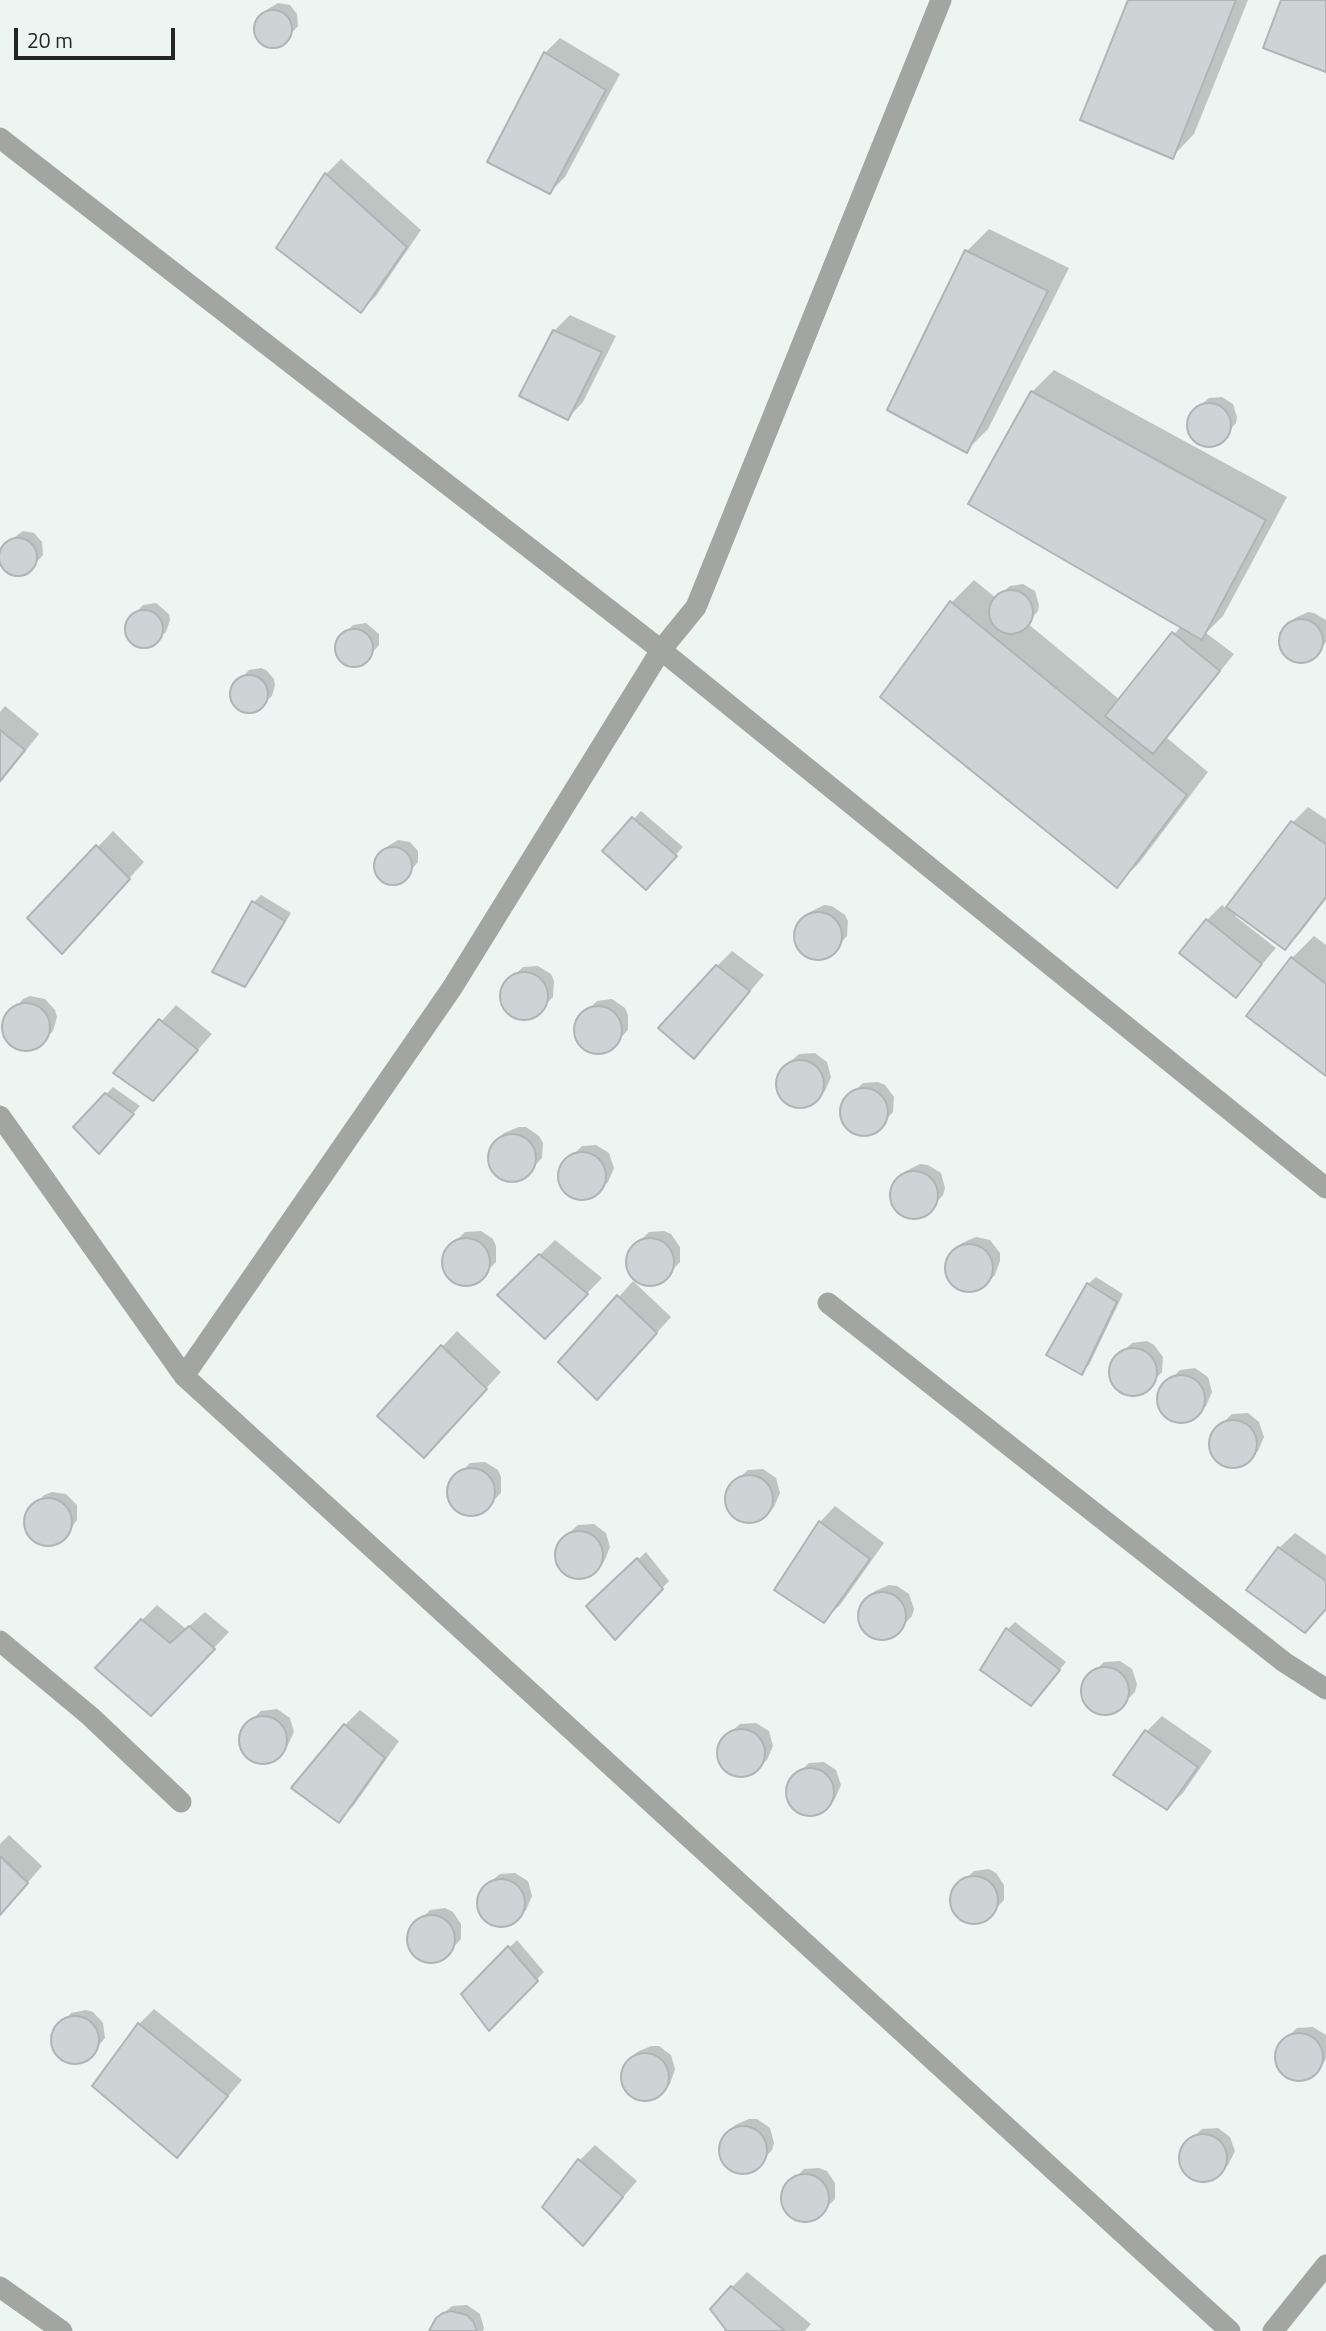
<!DOCTYPE html>
<html>
<head>
<meta charset="utf-8">
<style>
	body { margin:0 }
	#map { position:relative; width:1326px; height:2331px; overflow:hidden; background:#edf5f3; font-family:"Titillium Web",sans-serif }
	canvas { display:block }
	.scale { position:absolute; left:14px; top:28px; width:161px; height:32px; box-sizing:border-box; border:4px solid #232625; border-top:0; padding-left:9px; font-size:21px; line-height:24px; white-space:nowrap; color:#232625; -webkit-text-stroke:5px #edf5f3; paint-order:stroke }
</style>
</head>
<body>
<div id="map">
<canvas width="1326" height="2331"></canvas>
<div class="scale">20 m</div>
</div>
<script>
const c = document.querySelector('canvas').getContext('2d');
c.lineJoin = 'round';
function fill(path, color) {
  c.fillStyle = color;
  c.fill(path, 'evenodd');
}
function poly(rows) {
  const path = new Path2D();
  for (const r of rows) {
    if (r.length === 3) {
      path.moveTo(r[0] + r[2], r[1]);
      path.arc(r[0], r[1], r[2], 0, 2 * Math.PI);
      continue;
    }
    path.moveTo(r[0], r[1]);
    for (let i = 2; i < r.length; i += 2) path.lineTo(r[i], r[i + 1]);
  }
  return path;
}
function strokePath(path, color, width, dash) {
  c.strokeStyle = color;
  c.lineWidth = width;
  c.lineCap = dash ? 'butt' : 'round';
  c.setLineDash(dash || []);
  c.stroke(path);
}
fill(poly([
	[1130,0,1248,0,1194,134,1172,157],
	[278,3,290,5,297,14,298,26,282,44,265,45,261,42,256,33,257,22,268,9],
	[560,38,620,74,565,177,550,192,545,53],
	[341,159,421,230,376,296,361,311,326,174],
	[989,229,1069,268,988,429,966,451,967,251],
	[570,315,616,336,583,402,568,418,554,331],
	[1054,370,1287,497,1223,616,1206,633,1234,654,1167,738,1208,772,1139,863,1117,885,882,697,952,602,974,580,996,598,1010,586,1023,584,1035,591,1039,605,1038,611,1027,623,1120,700,1181,626,1032,392],
	[1222,397,1233,404,1237,417,1236,423,1219,442,1206,445,1200,443,1191,434,1189,422,1195,410,1209,398],
	[23,531,34,533,42,542,43,555,32,567,21,574,10,573,2,566,0,554,4,545],
	[156,603,169,614,170,620,166,632,148,646,137,645,128,638,127,622,143,605],
	[1308,612,1314,613,1326,620,1326,642,1311,658,1299,660,1292,659,1283,650,1282,638,1287,626,1295,618],
	[366,623,379,634,379,645,363,663,351,666,346,665,338,658,338,641,353,625],
	[261,668,266,670,274,679,275,685,272,696,253,711,242,710,234,702,233,687,249,670],
	[5,706,39,734,0,783,0,712],
	[1308,807,1326,819,1326,899,1300,933,1285,948,1237,913,1235,916,1276,948,1236,995,1207,920,1222,905,1227,909,1293,822],
	[641,811,683,847,646,887,605,851],
	[113,831,144,862,77,936,30,918],
	[398,840,410,842,418,851,418,862,402,881,396,883,385,882,375,869,377,858,388,846],
	[261,895,291,913,252,978,245,985,254,902],
	[824,905,832,906,845,915,848,921,847,936,828,957,821,959,807,957,798,947,795,933,802,920,810,912],
	[1314,936,1326,945,1326,1074,1292,958],
	[732,951,764,975,694,1056,717,966],
	[538,966,551,974,554,981,553,997,534,1016,520,1019,507,1012,504,1007,503,986,523,967],
	[30,996,45,999,55,1010,57,1017,53,1031,45,1039,32,1048,18,1047,12,1044,5,1032,6,1019,23,999],
	[612,999,625,1008,628,1015,628,1030,609,1050,594,1052,582,1046,578,1040,578,1020,597,1001],
	[176,1005,212,1034,153,1099,116,1073],
	[815,1053,827,1062,831,1077,825,1091,817,1099,803,1106,796,1106,784,1100,777,1088,777,1081,784,1067,799,1054],
	[878,1082,885,1085,894,1097,893,1112,874,1132,860,1135,853,1132,843,1123,843,1102,863,1083],
	[113,1087,140,1106,106,1144,75,1127],
	[519,1127,526,1127,539,1136,543,1143,542,1158,523,1178,509,1180,496,1174,492,1168,490,1155,496,1141,504,1133],
	[596,1145,609,1153,614,1168,608,1182,600,1190,586,1198,579,1198,566,1192,562,1186,562,1166,582,1146],
	[920,1164,928,1165,941,1173,945,1188,943,1195,924,1216,909,1218,898,1211,894,1206,891,1192,898,1179,906,1171],
	[481,1231,493,1239,496,1246,496,1262,476,1282,462,1284,450,1277,446,1272,444,1258,445,1252,465,1232],
	[664,1231,671,1234,680,1247,680,1262,661,1282,646,1284,634,1277,628,1265,630,1251,649,1232],
	[976,1237,990,1240,1000,1253,1000,1261,995,1275,987,1283,980,1288,966,1290,953,1284,947,1272,947,1265,953,1251,962,1243],
	[555,1240,602,1278,560,1321,499,1295],
	[1096,1277,1123,1294,1089,1365,1081,1372,1088,1284],
	[633,1281,671,1317,612,1383,561,1362],
	[457,1331,501,1372,439,1440,442,1347],
	[1147,1341,1154,1345,1163,1357,1162,1372,1143,1392,1129,1395,1116,1388,1110,1376,1112,1362,1132,1343],
	[1195,1368,1208,1377,1212,1392,1206,1406,1198,1414,1184,1421,1170,1419,1161,1409,1160,1389,1180,1370],
	[1248,1413,1259,1422,1264,1437,1258,1451,1250,1459,1236,1466,1229,1466,1217,1459,1213,1454,1211,1440,1212,1433,1232,1414],
	[485,1462,498,1470,501,1477,501,1493,482,1512,468,1515,455,1508,451,1503,451,1483,470,1463],
	[763,1469,776,1478,780,1493,774,1507,766,1515,752,1522,745,1522,733,1516,726,1503,726,1496,733,1483,748,1470],
	[52,1492,66,1494,77,1505,77,1520,66,1535,53,1544,38,1543,33,1539,26,1528,27,1515,44,1495],
	[835,1506,884,1543,840,1605,824,1620,777,1590,820,1522],
	[594,1524,606,1533,610,1547,604,1562,596,1570,589,1575,575,1577,563,1571,556,1558,556,1552,563,1538,578,1525],
	[1295,1533,1326,1555,1326,1609,1305,1631,1279,1548],
	[646,1552,669,1581,615,1637,589,1606],
	[889,1585,897,1586,909,1594,914,1609,912,1616,893,1636,878,1639,866,1632,863,1627,860,1613,867,1599,875,1591],
	[157,1605,186,1629,205,1612,229,1632,166,1699,142,1620],
	[1015,1622,1066,1662,1038,1696,982,1670,1008,1629],
	[1120,1661,1132,1669,1137,1684,1135,1692,1116,1711,1109,1714,1095,1712,1085,1702,1083,1695,1085,1681,1104,1662],
	[277,1709,290,1718,294,1732,287,1747,279,1755,266,1762,259,1762,247,1756,240,1743,240,1737,247,1724,261,1711],
	[360,1710,399,1741,354,1805,339,1821,294,1788,345,1725],
	[1162,1716,1212,1751,1183,1793,1167,1808,1147,1731],
	[756,1723,769,1731,773,1746,767,1760,758,1768,745,1775,738,1775,726,1769,721,1763,719,1750,726,1736,740,1724],
	[824,1762,836,1770,841,1785,835,1799,826,1808,820,1812,806,1815,793,1808,787,1796,789,1782,809,1763],
	[9,1835,42,1866,0,1915,0,1844],
	[989,1869,996,1873,1004,1885,1004,1900,985,1920,971,1922,958,1916,954,1910,952,1897,954,1890,974,1871],
	[515,1873,528,1881,532,1896,526,1910,518,1918,504,1926,497,1925,485,1919,478,1907,478,1900,485,1886,500,1874],
	[445,1908,453,1912,461,1924,461,1939,442,1959,427,1961,415,1955,409,1943,411,1929,430,1910],
	[517,1940,544,1972,489,2029,463,1994],
	[154,2009,242,2080,177,2156,95,2086,139,2024],
	[86,2010,93,2012,103,2023,105,2038,87,2059,72,2062,66,2061,56,2052,52,2039,54,2033,71,2013],
	[1313,2027,1326,2035,1326,2058,1323,2064,1309,2077,1295,2080,1283,2073,1276,2060,1276,2054,1283,2041,1297,2028],
	[651,2046,659,2046,671,2055,675,2069,670,2084,662,2092,656,2097,641,2099,628,2093,624,2087,623,2073,629,2060,637,2052],
	[749,2119,757,2119,770,2128,774,2143,772,2150,754,2170,739,2172,727,2166,723,2160,720,2146,727,2133,735,2125],
	[1218,2128,1230,2137,1235,2151,1228,2165,1220,2173,1214,2178,1199,2181,1187,2174,1183,2168,1181,2155,1188,2142,1202,2129],
	[595,2145,637,2181,583,2243,579,2161],
	[819,2168,827,2171,835,2183,835,2199,816,2218,801,2221,789,2214,783,2202,785,2188,804,2169],
	[747,2272,811,2324,805,2331,728,2331,732,2287],
	[467,2305,480,2314,484,2328,483,2331,431,2331,437,2319,452,2306]
]), '#0003');
const building = poly([
	[1128,0,1236,0,1173,159,1080,120,1128,0],
	[1281,0,1326,0,1326,72,1263,48,1281,0],
	[273,29,19],
	[544,52,606,90,550,194,487,162,544,52],
	[325,173,407,247,361,313,276,248,325,173],
	[965,250,1048,291,967,453,887,410,965,250],
	[553,330,602,352,568,420,519,396,553,330],
	[1031,391,1266,520,1202,640,968,504,1031,391],
	[1209,425,22],
	[18,557,19],
	[1011,612,22],
	[950,601,1187,795,1117,888,880,697,950,601],
	[144,629,19],
	[1301,641,22],
	[354,648,19],
	[1172,632,1220,671,1153,754,1105,716,1172,632],
	[249,694,19],
	[0,730,25,750,0,781,0,730],
	[632,817,677,856,646,890,602,851,632,817],
	[1291,821,1326,844,1326,897,1285,950,1226,907,1291,821],
	[96,845,130,879,62,954,27,918,96,845],
	[393,866,19],
	[252,901,285,921,245,987,212,972,252,901],
	[818,936,24],
	[1206,919,1262,964,1236,998,1179,953,1206,919],
	[1291,957,1326,984,1326,1076,1246,1016,1291,957],
	[716,965,750,991,694,1059,658,1028,716,965],
	[524,996,24],
	[26,1027,24],
	[598,1030,24],
	[159,1019,198,1050,153,1101,113,1073,159,1019],
	[800,1084,24],
	[864,1112,24],
	[105,1093,134,1114,99,1154,73,1127,105,1093],
	[512,1158,24],
	[582,1176,24],
	[914,1195,24],
	[650,1262,24],
	[466,1262,24],
	[969,1268,24],
	[539,1254,588,1294,545,1339,497,1295,539,1254],
	[1087,1283,1117,1302,1082,1375,1046,1355,1087,1283],
	[617,1295,657,1333,597,1400,558,1362,617,1295],
	[441,1345,487,1389,424,1458,377,1416,441,1345],
	[1133,1372,24],
	[1181,1399,24],
	[1233,1444,24],
	[471,1492,24],
	[749,1499,24],
	[48,1522,24],
	[819,1521,870,1559,824,1623,774,1590,819,1521],
	[579,1555,24],
	[1278,1547,1326,1581,1326,1609,1305,1633,1246,1590,1278,1547],
	[637,1558,663,1589,615,1640,586,1606,637,1558],
	[882,1616,24],
	[141,1619,170,1643,189,1626,215,1649,151,1716,95,1668,141,1619],
	[1006,1628,1060,1670,1031,1706,980,1670,1006,1628],
	[1105,1691,24],
	[263,1740,24],
	[344,1724,385,1758,339,1823,291,1788,344,1724],
	[741,1753,24],
	[1145,1730,1198,1767,1167,1810,1113,1775,1145,1730],
	[810,1792,24],
	[0,1856,28,1883,0,1915,0,1856],
	[974,1900,24],
	[501,1903,24],
	[431,1939,24],
	[508,1946,538,1981,489,2031,461,1994,508,1946],
	[75,2040,24],
	[138,2023,228,2096,177,2158,92,2086,138,2023],
	[1299,2057,24],
	[645,2077,24],
	[743,2150,24],
	[1203,2158,24],
	[578,2159,623,2197,583,2246,542,2207,578,2159],
	[805,2198,24],
	[731,2286,785,2331,725,2331,726,2330,710,2309,731,2286],
	[451,2311,467,2315,473,2321,477,2331,429,2331,436,2318,443,2313,451,2311]
]);
fill(building, '#cdd4d6');
strokePath(building, '#adb5b6', 2);
strokePath(poly([
	[0,138,661,650,1326,1188],
	[0,1116,184,1376,1230,2331],
	[828,1303,1284,1662,1326,1689],
	[184,1376,452,988,661,650,696,607,941,0],
	[0,1641,90,1716,181,1802],
	[0,2287,62,2331],
	[1273,2331,1326,2265]
]), '#a2a5a2', 21);
</script>
</body>
</html>
